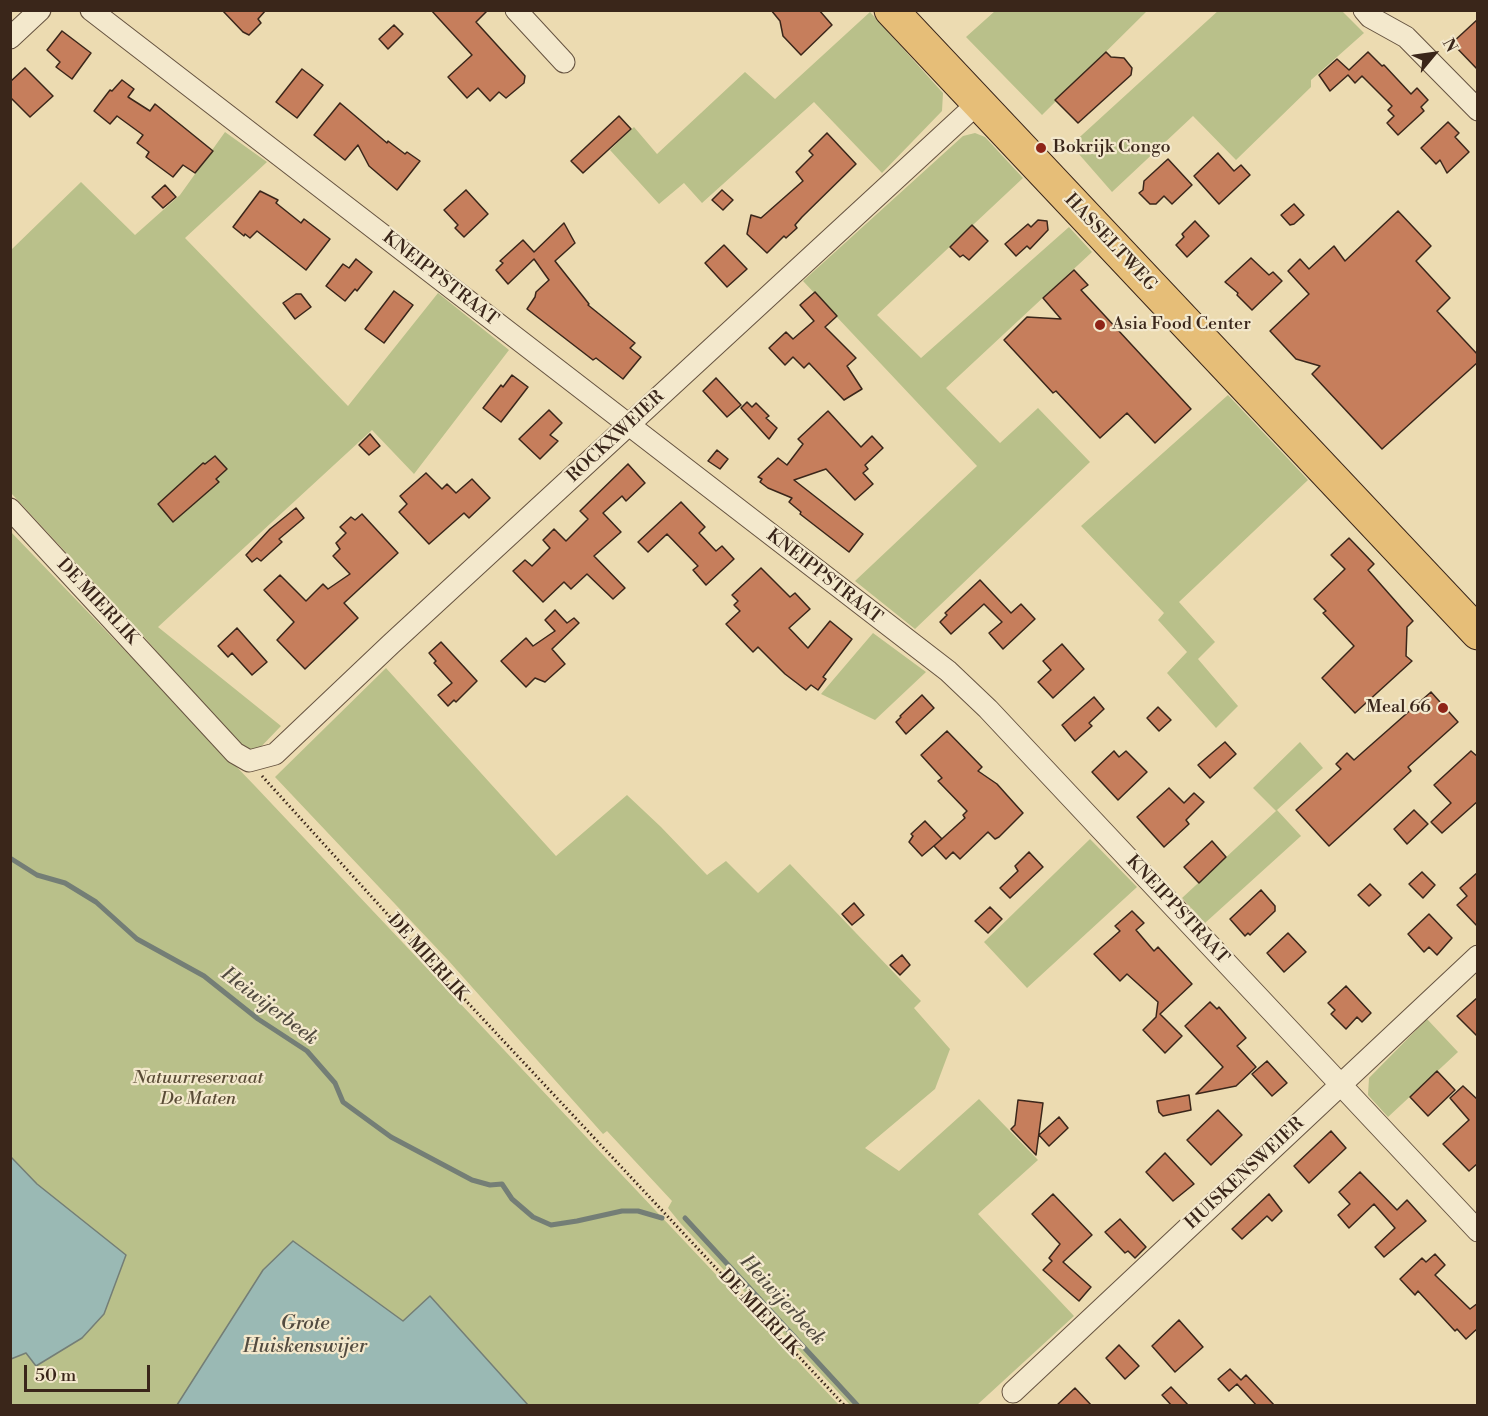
<!DOCTYPE html>
<html>
<head>
<meta charset="utf-8">
<style>
	body { margin:0 }
	#map { position:relative; width:1488px; height:1416px; overflow:hidden; background:#ecdbb1; font-family:"Libre Bodoni",serif }
	canvas { display:block }
	.frame { position:absolute; inset:0; border:12px solid #3a261a; pointer-events:none }
	.north { position:absolute; left:1404px; top:24px; width:60px; height:60px; -webkit-text-stroke:4px #f3e8cc; paint-order:stroke; rotate:61deg; font-size:16px; font-weight:700; line-height:24px; text-align:center; color:#3a261a }
	.north::after { content:''; display:block; margin:auto; width:21px; height:27px; background:#3a261a; clip-path:polygon(50% 0,100% 100%,50% 72%,0 100%) }
	.scale { position:absolute; left:24px; top:1365px; width:126px; height:27px; box-sizing:border-box; border:3px solid #3a261a; border-top:0; padding-left:8px; font-size:18px; line-height:21px; white-space:nowrap; color:#3a261a; -webkit-text-stroke:4px #f3e8cc; paint-order:stroke }
</style>
</head>
<body>
<div id="map">
<canvas width="1488" height="1416"></canvas>
<div class="frame"></div>
<div class="north">N</div>
<div class="scale">50 m</div>
</div>
<script>
const c = document.querySelector('canvas').getContext('2d');
c.lineJoin = 'round';
function fill(path, color) {
  c.fillStyle = color;
  c.fill(path, 'evenodd');
}
function poly(rows) {
  const path = new Path2D();
  for (const r of rows) {
    path.moveTo(r[0], r[1]);
    for (let i = 2; i < r.length; i += 2) path.lineTo(r[i], r[i + 1]);
  }
  return path;
}
function strokePath(path, color, width, dash) {
  c.strokeStyle = color;
  c.lineWidth = width;
  c.lineCap = dash ? 'butt' : 'round';
  c.setLineDash(dash || []);
  c.stroke(path);
}
function label(font, color, halo, rows, align = 'center') {
  c.font = font + ' "Libre Bodoni",serif';
  c.lineWidth = 4.5;
  c.setLineDash([]);
  c.textBaseline = 'middle';
  c.strokeStyle = halo;
  c.fillStyle = color;
  for (const [text, x, y, turn = 0] of rows) {
    c.save();
    c.translate(x, y);
    c.rotate((+turn || 0) * Math.PI / 180);
    c.textAlign = isNaN(turn) ? turn : align;
    if (halo) c.strokeText(text, 0, 0);
    c.fillText(text, 0, 0);
    c.restore();
  }
}
fill(poly([
	[1219,10,1342,11,1364,33,1311,80,1311,87,1236,160,1193,116,1112,192,1071,145],
	[995,11,1147,11,1042,115,966,37],
	[870,12,943,93,942,111,882,173,814,102,702,203,684,183,659,204,610,150,634,127,657,154,745,72,775,99],
	[225,132,267,162,185,238,348,406,438,293,509,350,414,474,372,430,158,627,281,726,254,754,239,747,146,639,11,493,11,250,81,182,135,235,180,195],
	[975,133,985,137,1023,178,877,315,921,358,1069,227,1092,252,946,388,1000,443,1038,408,1090,462,915,629,855,581,977,466,803,281,963,136],
	[1228,395,1308,480,1179,602,1215,642,1198,659,1238,706,1216,728,1167,673,1187,652,1158,620,1164,613,1081,526],
	[10,531,255,786,839,1405,11,1405],
	[873,633,926,672,875,720,821,694],
	[386,668,556,856,627,795,661,827,707,875,726,861,758,893,790,864,921,1001,914,1008,950,1049,935,1089,865,1148,899,1171,979,1099,1038,1160,978,1214,1074,1316,977,1405,850,1405,681,1224,668,1208,672,1201,607,1131,603,1134,447,959,275,777],
	[1300,742,1323,768,1277,810,1301,836,1205,923,1182,898,1276,811,1253,788],
	[1090,839,1137,887,1027,988,984,942],
	[1427,1019,1458,1052,1388,1117,1368,1095,1369,1078]
]), '#b9c08a');
const water = poly([
	[11,1157,37,1184,126,1255,104,1314,82,1338,36,1366,26,1353,11,1359,11,1157],
	[293,1241,403,1321,430,1296,528,1405,177,1405,263,1270,293,1241]
]);
fill(water, '#9ab9b4');
strokePath(water, '#747e76', 1.5);
strokePath(poly([
	[10,858,37,875,65,883,96,902,137,939,204,976,258,1019,307,1051,335,1083,343,1102,391,1137,472,1180,490,1185,502,1184,512,1199,533,1217,551,1225,577,1221,622,1211,638,1211,662,1218],
	[685,1218,858,1406]
]), '#747e76', 5);
const building = poly([
	[222,10,266,10,258,19,261,23,249,35,243,32,222,10],
	[431,10,488,10,476,22,525,76,524,83,506,98,499,92,490,101,478,88,467,98,448,77,472,55,431,10],
	[771,10,819,10,832,25,801,55,783,36,780,21,771,10],
	[1478,19,1478,70,1452,43,1478,19],
	[394,25,403,34,388,49,379,39,394,25],
	[62,31,91,53,72,79,56,67,60,62,47,50,62,31],
	[1106,52,1111,57,1124,58,1132,68,1131,75,1078,123,1055,100,1106,52],
	[1368,52,1382,66,1384,65,1411,94,1417,88,1428,100,1421,107,1424,111,1398,135,1387,123,1394,116,1388,110,1392,106,1362,76,1355,83,1348,75,1330,91,1319,75,1337,59,1349,70,1368,52],
	[25,68,53,96,30,117,10,97,10,82,25,68],
	[302,69,323,85,297,118,276,102,302,69],
	[122,80,134,89,128,97,150,111,155,104,213,151,195,173,183,165,173,177,146,157,149,152,137,143,143,135,117,116,110,124,94,111,110,90,112,91,122,80],
	[340,103,387,143,388,141,405,154,407,152,420,161,397,190,369,166,358,145,345,160,314,135,340,103],
	[619,116,631,129,583,173,571,161,619,116],
	[1448,122,1459,133,1455,137,1469,152,1447,173,1440,160,1436,164,1421,148,1448,122],
	[827,133,856,164,802,217,795,225,797,228,786,238,784,236,767,253,747,234,751,215,761,218,803,181,796,172,813,155,809,151,827,133],
	[1218,153,1234,171,1241,165,1250,175,1219,204,1194,176,1218,153],
	[1168,159,1192,185,1172,204,1164,196,1156,204,1150,204,1139,193,1143,190,1144,181,1168,159],
	[165,185,176,197,163,208,152,197,165,185],
	[466,190,488,214,464,237,455,228,458,225,444,210,466,190],
	[722,190,733,200,723,210,712,200,722,190],
	[260,191,278,200,276,203,301,223,304,219,330,239,306,270,257,231,250,238,245,234,244,236,233,227,260,191],
	[1294,204,1304,215,1294,224,1290,225,1281,215,1294,204],
	[1398,211,1431,246,1416,261,1450,298,1437,311,1478,355,1478,362,1382,449,1312,374,1320,366,1296,359,1270,331,1309,294,1288,271,1300,259,1309,269,1334,246,1345,261,1398,211],
	[1038,220,1047,221,1048,230,1030,249,1027,246,1016,256,1005,244,1028,224,1031,227,1038,220],
	[1195,221,1209,236,1187,257,1176,245,1184,237,1182,234,1195,221],
	[564,223,575,243,555,261,589,304,588,305,635,343,630,348,641,357,623,379,596,358,593,360,527,309,535,297,536,292,549,280,534,259,508,284,496,270,503,263,500,261,523,240,534,252,564,223],
	[972,225,988,241,969,260,963,255,960,257,950,247,972,225],
	[724,245,747,269,727,287,705,263,724,245],
	[1251,258,1269,275,1273,272,1282,281,1252,310,1237,295,1238,293,1225,282,1251,258],
	[356,259,372,272,357,291,355,289,345,301,326,286,343,264,349,268,356,259],
	[1074,270,1088,285,1081,290,1191,409,1155,443,1127,413,1100,438,1056,391,1053,393,1004,340,1027,317,1061,319,1043,298,1074,270],
	[394,291,413,305,384,343,365,329,394,291],
	[815,292,837,316,825,327,856,358,847,366,862,389,844,400,809,363,804,368,793,357,785,365,769,348,786,332,793,339,814,321,800,305,815,292],
	[296,294,301,294,311,307,295,319,283,303,296,294],
	[512,375,528,387,501,422,483,408,501,385,503,387,512,375],
	[716,378,741,405,727,417,703,391,716,378],
	[747,402,752,407,756,403,769,416,766,418,777,428,769,439,741,408,747,402],
	[549,410,562,423,550,435,558,441,540,459,519,439,549,410],
	[828,411,861,447,872,436,883,448,865,465,868,469,863,473,873,484,855,500,826,469,794,480,863,534,849,552,800,514,801,512,789,502,792,498,768,488,760,482,762,479,758,477,778,458,787,465,803,444,798,439,828,411],
	[370,434,380,446,369,455,359,445,370,434],
	[717,450,728,459,720,469,708,461,717,450],
	[215,456,227,469,216,479,219,482,173,522,158,504,203,463,205,464,215,456],
	[628,464,645,483,626,501,622,496,603,513,621,532,594,556,625,588,613,599,587,574,571,589,564,582,543,602,513,571,525,560,532,566,550,548,543,540,554,529,566,541,588,519,580,511,628,464],
	[426,473,442,489,447,484,456,493,472,479,490,498,469,518,464,513,429,544,399,512,407,504,400,496,426,473],
	[681,502,705,527,699,533,716,551,722,546,734,559,706,585,693,570,698,566,667,534,648,552,638,542,681,502],
	[296,508,304,518,279,539,282,542,261,561,257,558,252,562,246,555,270,529,296,508],
	[362,514,398,553,344,603,358,618,305,669,277,640,294,622,264,590,280,575,306,601,323,584,328,589,350,574,333,556,340,549,336,543,346,533,340,527,351,517,355,520,362,514],
	[1349,538,1374,564,1368,570,1413,621,1407,627,1406,656,1412,661,1355,713,1322,678,1354,646,1323,613,1326,611,1314,599,1345,569,1331,555,1349,538],
	[761,568,790,597,795,593,810,609,789,628,808,648,830,621,852,639,823,677,826,679,818,690,811,685,806,690,785,674,758,647,753,652,726,624,740,611,734,605,738,601,732,595,761,568],
	[980,580,1011,613,1021,604,1035,619,1003,649,989,633,1002,622,984,604,951,634,940,622,947,615,945,613,980,580],
	[555,610,567,623,574,618,579,623,552,649,565,664,545,682,535,678,526,687,501,661,526,638,533,646,555,631,545,620,555,610],
	[237,628,267,662,252,675,232,653,228,657,218,646,237,628],
	[441,642,477,681,456,702,454,700,448,706,438,695,452,683,434,663,436,661,429,653,441,642],
	[1062,644,1084,669,1053,698,1038,682,1051,670,1043,661,1062,644],
	[1431,692,1458,722,1408,767,1411,771,1329,846,1296,810,1341,769,1336,764,1347,753,1354,760,1431,692],
	[922,695,934,708,906,734,896,722,901,717,900,716,922,695],
	[1094,697,1104,709,1089,723,1092,726,1075,741,1062,725,1094,697],
	[1158,707,1171,720,1159,731,1147,718,1158,707],
	[947,731,982,767,978,771,997,784,1023,813,999,837,995,839,988,832,960,859,953,852,946,859,934,846,965,818,963,815,967,811,938,781,942,778,921,755,947,731],
	[1225,742,1236,754,1210,778,1198,765,1225,742],
	[1114,751,1119,757,1126,751,1147,772,1118,800,1092,772,1114,751],
	[1471,751,1478,757,1478,801,1442,833,1431,822,1451,803,1434,785,1471,751],
	[1169,788,1184,803,1194,793,1204,802,1186,820,1189,824,1164,847,1137,817,1169,788],
	[1414,810,1428,824,1407,844,1394,829,1414,810],
	[925,821,942,839,922,856,909,842,913,836,911,834,925,821],
	[1212,841,1226,857,1199,883,1184,867,1212,841],
	[1029,852,1043,867,1010,898,1000,888,1018,871,1015,866,1029,852],
	[1422,872,1435,885,1423,898,1409,884,1422,872],
	[1478,872,1478,927,1457,905,1467,896,1460,888,1478,872],
	[1370,884,1381,895,1369,906,1358,895,1370,884],
	[1261,890,1275,906,1275,911,1250,935,1248,933,1245,936,1230,919,1261,890],
	[854,903,864,915,852,925,842,914,854,903],
	[990,907,1002,919,988,933,975,921,990,907],
	[1132,911,1144,923,1136,930,1154,951,1158,947,1192,984,1160,1014,1182,1036,1165,1053,1143,1030,1156,1017,1158,1002,1127,974,1120,981,1094,954,1120,931,1115,926,1132,911],
	[1429,914,1452,938,1437,955,1429,947,1424,952,1408,934,1429,914],
	[1288,933,1306,952,1284,972,1267,953,1288,933],
	[902,955,910,965,900,975,890,965,902,955],
	[1346,986,1371,1013,1362,1022,1357,1017,1346,1029,1331,1014,1335,1010,1328,1003,1346,986],
	[1478,997,1478,1037,1457,1016,1478,997],
	[1210,1002,1217,1009,1219,1007,1246,1038,1237,1046,1256,1067,1236,1086,1196,1094,1223,1067,1185,1026,1210,1002],
	[1267,1061,1287,1083,1272,1096,1252,1074,1267,1061],
	[1437,1071,1455,1090,1428,1116,1410,1097,1437,1071],
	[1463,1086,1478,1100,1478,1163,1469,1171,1443,1144,1469,1120,1450,1098,1463,1086],
	[1189,1095,1191,1110,1163,1116,1159,1112,1157,1101,1189,1095],
	[1018,1100,1043,1103,1036,1155,1011,1129,1015,1125,1018,1100],
	[1218,1110,1242,1135,1211,1165,1187,1140,1218,1110],
	[1059,1117,1068,1128,1049,1146,1039,1135,1059,1117],
	[1331,1131,1346,1148,1309,1183,1294,1166,1331,1131],
	[1165,1153,1194,1184,1173,1201,1146,1172,1165,1153],
	[1360,1172,1397,1210,1407,1200,1426,1221,1384,1257,1375,1247,1395,1228,1374,1204,1349,1228,1338,1215,1350,1204,1339,1192,1360,1172],
	[1053,1194,1092,1235,1063,1262,1091,1287,1079,1301,1043,1270,1052,1261,1049,1258,1060,1244,1032,1214,1053,1194],
	[1269,1194,1282,1211,1272,1221,1267,1216,1242,1239,1232,1229,1269,1194],
	[1120,1219,1146,1247,1135,1258,1128,1251,1125,1253,1105,1232,1120,1219],
	[1435,1254,1445,1265,1435,1275,1470,1309,1478,1303,1478,1328,1466,1339,1457,1329,1455,1331,1418,1291,1415,1295,1400,1279,1422,1258,1426,1262,1435,1254],
	[1179,1320,1203,1347,1175,1372,1152,1346,1179,1320],
	[1119,1345,1139,1366,1125,1379,1106,1358,1119,1345],
	[1230,1369,1241,1380,1246,1375,1275,1406,1257,1406,1237,1384,1229,1391,1218,1379,1230,1369],
	[1171,1387,1189,1406,1172,1406,1162,1395,1171,1387],
	[1075,1388,1092,1406,1056,1406,1075,1388]
]);
fill(building, '#c67e5c');
strokePath(building, '#3a261a', 1.5);
const minor = poly([
	[91,10,948,671,988,709,1478,1231],
	[516,10,564,62],
	[1364,10,1370,17,1406,37,1478,110],
	[10,38,40,10],
	[10,509,235,753,249,761,275,754,391,644,978,103],
	[1013,1392,1478,956]
]);
const primary = poly([
	[891,10,1478,633]
]);
strokePath(minor, '#665340', 23);
strokePath(primary, '#3a261a', 35);
strokePath(poly([
	[262,776,468,1003,845,1406]
]), '#3a261a', 3, [1.5, 3]);
strokePath(minor, '#f3e8cc', 21);
strokePath(primary, '#e6be78', 33);
for (const [x, y, r, color] of [
	[1041,148,6,"#8f2418"],
	[1100,325,6,"#8f2418"],
	[1443,708,6,"#8f2418"]
]) {
  const dot = new Path2D();
  dot.arc(x, y, r, 0, 2 * Math.PI);
  c.fillStyle = color;
  c.fill(dot);
  strokePath(dot, '#f3e8cc', 2);
}
label('18px', '#3a261a', '#f3e8cc', [
	["Bokrijk Congo",1053,148],
	["Asia Food Center",1112,325],
	["Meal 66",1431,708,"right"]
], 'left');
label('18px', '#3a261a', '#f3e8cc', [
	["HASSELTWEG",1110,243,47],
	["KNEIPPSTRAAT",440,279,38],
	["ROCKXWEIER",616,437,-43],
	["KNEIPPSTRAAT",824,577,38],
	["DE MIERLIK",97,602,47],
	["KNEIPPSTRAAT",1177,910,47],
	["DE MIERLIK",427,958,48],
	["HUISKENSWEIER",1245,1174,-43],
	["DE MIERLIK",759,1313,47]
]);
label('italic 18px', '#5a4c36', '#f3e8cc', [
	["Natuurreservaat",198,1079],
	["De Maten",198,1100]
]);
label('italic 20px', '#524b40', '#f3e8cc', [
	["Heiwijerbeek",269,1007,37],
	["Heiwijerbeek",782,1301,47],
	["Grote",305,1324],
	["Huiskenswijer",305,1347]
]);
</script>
</body>
</html>
